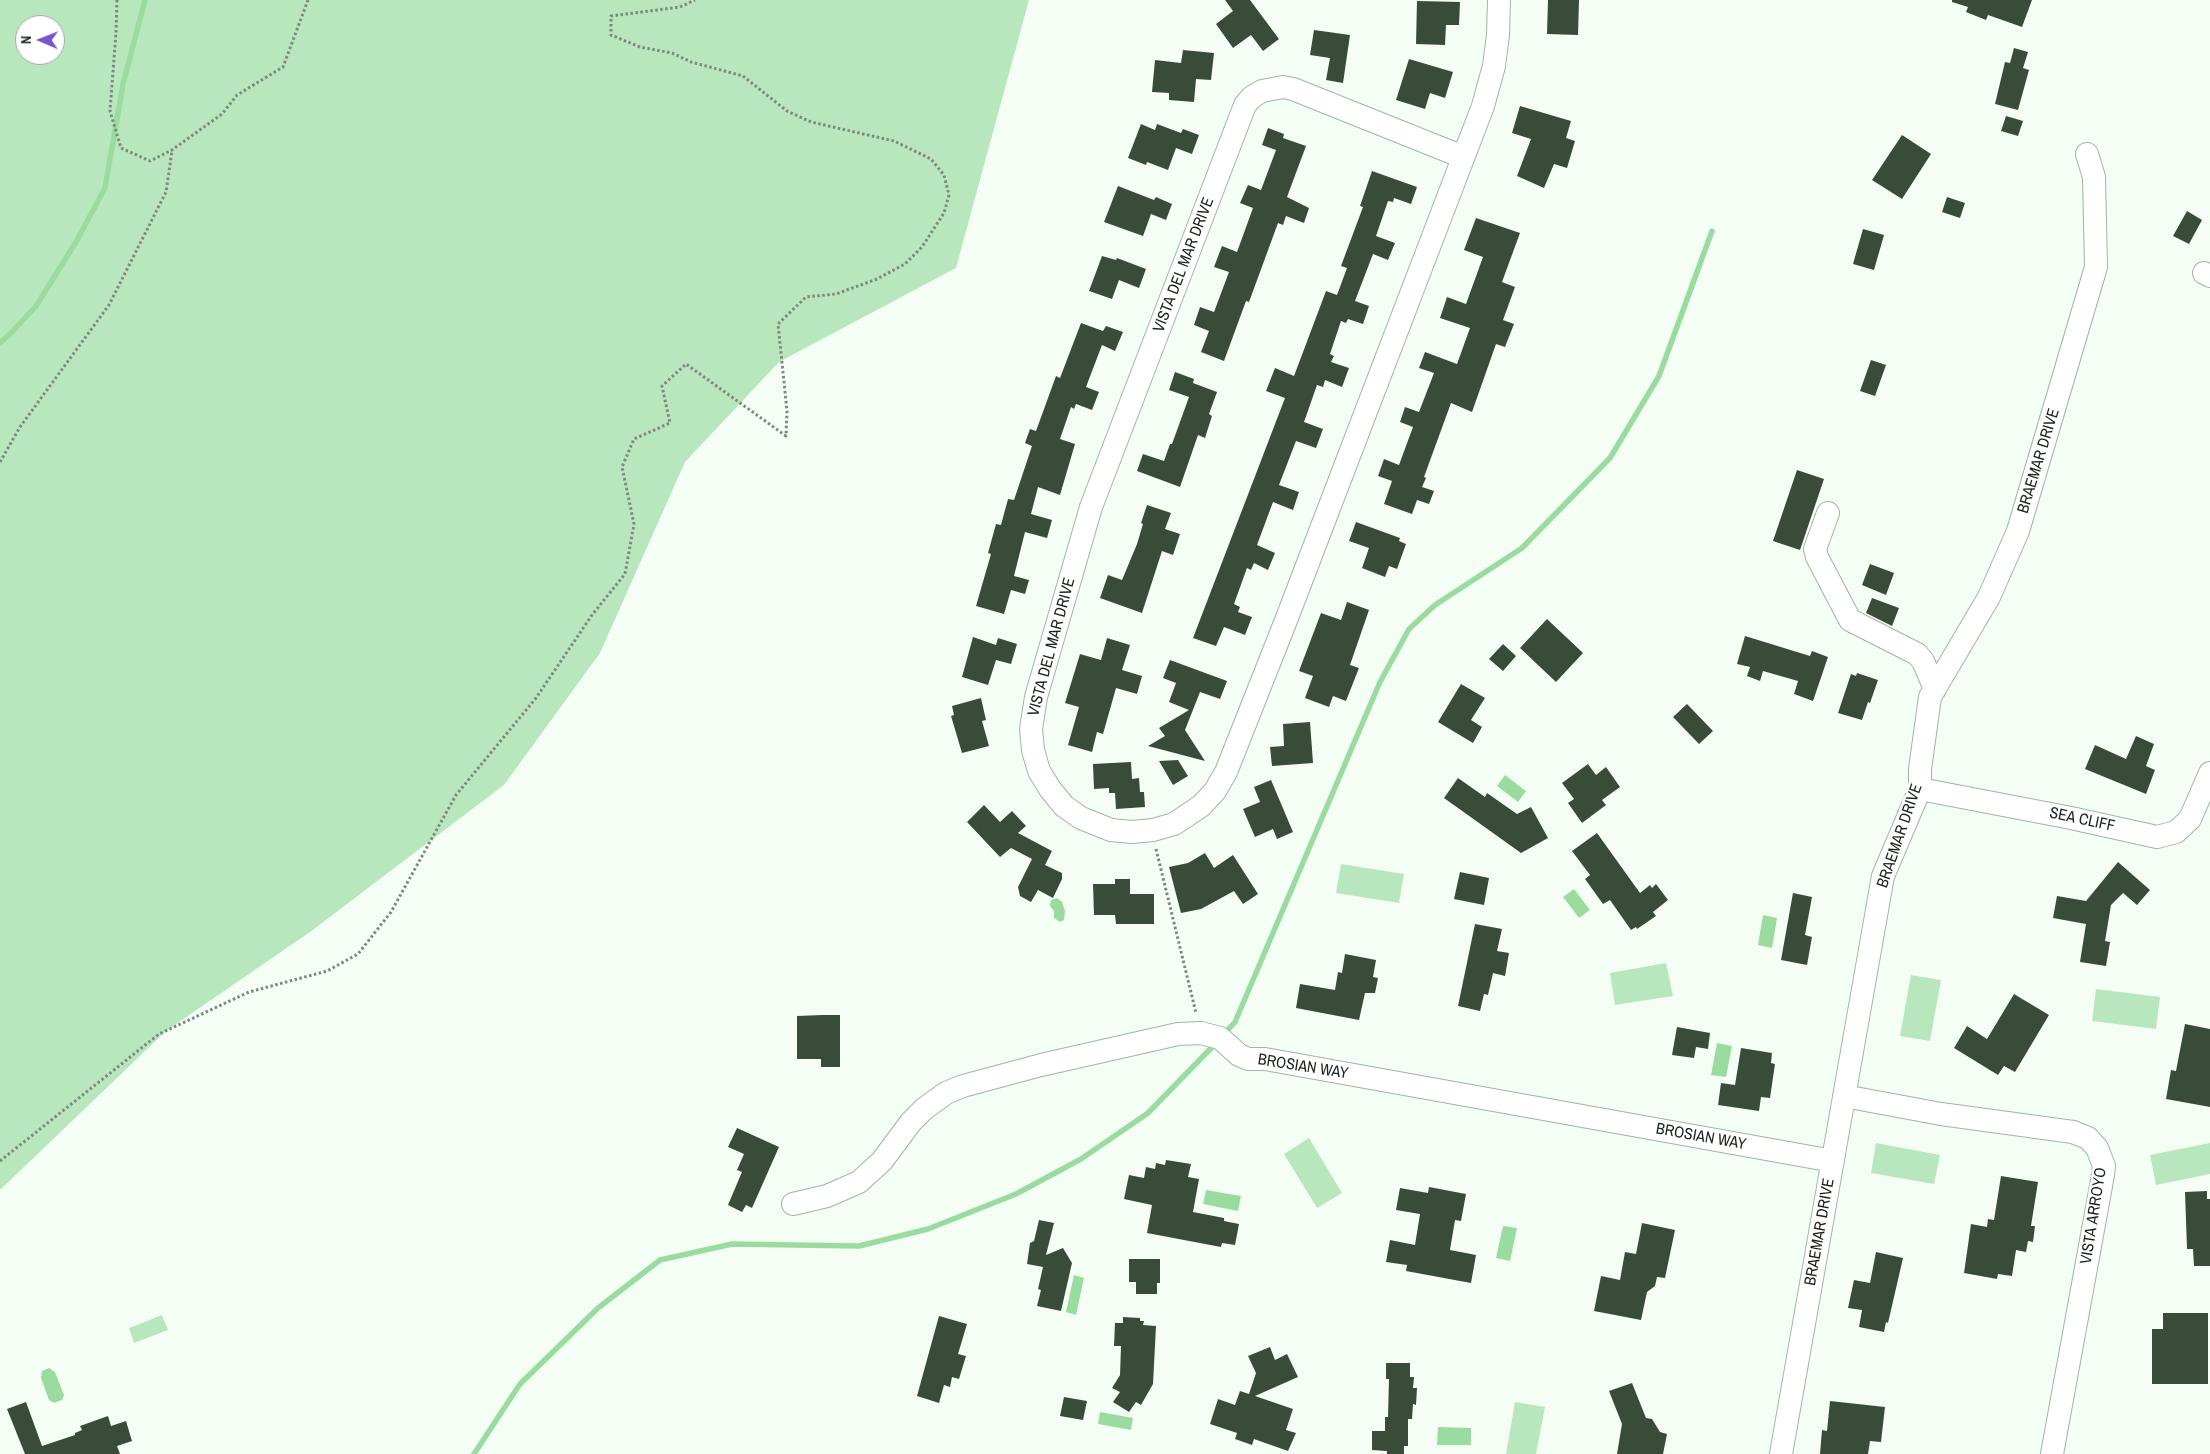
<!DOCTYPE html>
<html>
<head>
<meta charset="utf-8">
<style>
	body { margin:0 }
	#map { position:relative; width:2210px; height:1454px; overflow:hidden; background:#f4fef5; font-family:"Archivo Narrow",sans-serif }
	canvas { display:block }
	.north { position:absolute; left:15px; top:15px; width:50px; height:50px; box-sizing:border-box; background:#fff; border:1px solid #a4a7a4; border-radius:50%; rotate:271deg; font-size:14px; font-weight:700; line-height:20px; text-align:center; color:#1b241c }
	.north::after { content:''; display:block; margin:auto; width:18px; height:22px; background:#7954ce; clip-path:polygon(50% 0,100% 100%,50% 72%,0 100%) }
</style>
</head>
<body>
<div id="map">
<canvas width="2210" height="1454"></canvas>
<div class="north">N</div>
</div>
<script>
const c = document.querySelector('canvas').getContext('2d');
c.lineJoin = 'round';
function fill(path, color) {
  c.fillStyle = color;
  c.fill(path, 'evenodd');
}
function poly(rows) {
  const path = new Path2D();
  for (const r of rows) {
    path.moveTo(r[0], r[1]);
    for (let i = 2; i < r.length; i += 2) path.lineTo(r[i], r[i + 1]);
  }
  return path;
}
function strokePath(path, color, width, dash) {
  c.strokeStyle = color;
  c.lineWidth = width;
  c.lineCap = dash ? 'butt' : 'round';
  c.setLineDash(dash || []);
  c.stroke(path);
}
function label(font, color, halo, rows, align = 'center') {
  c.font = font + ' "Archivo Narrow",sans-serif';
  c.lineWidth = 5;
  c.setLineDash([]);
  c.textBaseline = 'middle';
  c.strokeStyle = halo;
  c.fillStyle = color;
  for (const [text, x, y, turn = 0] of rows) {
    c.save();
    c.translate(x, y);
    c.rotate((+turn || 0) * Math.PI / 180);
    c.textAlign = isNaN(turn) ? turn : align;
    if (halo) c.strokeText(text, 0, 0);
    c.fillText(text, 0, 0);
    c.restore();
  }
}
fill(poly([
	[0,0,1029,0,956,268,779,362,685,462,600,653,504,785,310,932,166,1031,0,1190],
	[25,25,55,25,55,55,25,55],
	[1341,864,1404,874,1399,903,1336,893],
	[1666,963,1673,996,1615,1005,1610,973],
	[1911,975,1941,980,1930,1041,1900,1036],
	[2096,989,2160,997,2156,1029,2092,1021],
	[1309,1138,1342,1193,1317,1208,1284,1154],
	[1876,1143,1940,1155,1934,1184,1871,1173],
	[2210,1143,2210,1174,2156,1185,2150,1155],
	[162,1315,168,1330,134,1343,129,1328],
	[1515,1402,1545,1407,1536,1454,1506,1454]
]), '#b9e7bd');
fill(poly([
	[1505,775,1526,791,1518,802,1497,786],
	[1574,889,1590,910,1579,918,1563,897],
	[1057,898,1062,902,1065,911,1064,920,1060,922,1054,918,1054,911,1050,906,1051,900],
	[1763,915,1777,918,1772,948,1758,945],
	[1717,1043,1732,1046,1726,1077,1711,1075],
	[1206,1190,1241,1196,1238,1211,1203,1204],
	[1503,1226,1517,1228,1510,1261,1496,1258],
	[1074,1275,1084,1278,1076,1315,1066,1312],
	[49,1368,55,1372,64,1395,62,1400,54,1403,49,1400,41,1378,42,1371],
	[1100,1412,1133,1418,1131,1430,1098,1424],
	[1438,1427,1471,1428,1471,1445,1437,1445]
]), '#9adca0');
strokePath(poly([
	[0,343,12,332,36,306,76,242,105,188,123,84,145,0],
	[1224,1034,1235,1022,1380,682,1409,629,1435,605,1522,548,1610,458,1659,376,1712,231],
	[474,1454,520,1384,598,1308,660,1260,732,1244,859,1246,928,1229,1016,1194,1081,1159,1148,1113,1216,1043]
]), '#9adca0', 5.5);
fill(poly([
	[1225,0,1250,0,1279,39,1263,51,1251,35,1233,48,1216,24,1233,11],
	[1548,0,1579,0,1578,35,1547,34],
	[1952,0,2032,0,2022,27,1988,15,1986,20,1966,12,1968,7,1952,2],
	[1417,1,1460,2,1459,25,1446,25,1445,45,1416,44],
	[1314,30,1350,35,1343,83,1326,80,1330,58,1310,55],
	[2014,48,2028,52,2023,68,2029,70,2018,110,1995,104,2005,62,2010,63],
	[1183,50,1214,53,1211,80,1196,79,1194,102,1169,100,1169,93,1152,92,1155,60,1181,63],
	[1409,59,1453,72,1445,98,1430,93,1425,109,1396,100],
	[1520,106,1571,121,1566,138,1575,141,1567,168,1554,164,1544,188,1517,176,1531,139,1512,133],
	[2006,116,2023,121,2018,136,2001,131],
	[1141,124,1155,130,1157,124,1181,133,1183,129,1199,135,1192,154,1176,148,1168,170,1147,162,1146,165,1128,158],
	[1268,128,1284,134,1283,138,1306,146,1287,197,1309,208,1304,223,1286,216,1283,225,1278,223,1249,302,1246,301,1224,361,1201,352,1209,331,1194,325,1200,307,1214,312,1229,272,1214,267,1222,246,1237,252,1253,208,1240,203,1248,185,1261,190,1276,150,1262,145],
	[1902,135,1931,154,1902,199,1872,180],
	[1372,171,1417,187,1411,204,1394,198,1393,202,1388,201,1376,236,1395,243,1388,260,1373,254,1355,301,1369,306,1363,324,1348,319,1346,323,1341,321,1330,354,1334,356,1331,362,1349,368,1342,387,1325,380,1323,387,1317,385,1304,422,1323,429,1316,448,1296,441,1279,485,1299,492,1293,510,1273,502,1257,545,1275,553,1268,570,1254,563,1251,570,1247,568,1234,604,1240,607,1238,612,1252,617,1245,635,1224,627,1216,646,1193,638,1285,398,1266,391,1275,368,1294,376,1326,291,1337,295,1347,268,1341,266,1363,207,1360,206],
	[1118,186,1154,200,1156,197,1172,204,1166,220,1151,214,1143,236,1104,222],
	[1947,197,1965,203,1960,218,1942,212],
	[2187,211,2202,220,2189,244,2173,236],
	[1476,218,1520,233,1502,282,1515,287,1503,320,1514,324,1505,347,1496,344,1472,412,1451,403,1424,477,1426,478,1422,487,1434,491,1429,504,1417,500,1412,514,1384,504,1392,481,1378,476,1384,459,1399,465,1413,427,1400,422,1405,407,1419,412,1434,373,1419,368,1425,352,1457,364,1470,328,1440,318,1447,297,1466,304,1483,257,1464,250],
	[1863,229,1884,235,1874,270,1853,264],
	[1102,256,1116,260,1117,258,1146,269,1139,288,1119,280,1112,299,1089,291],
	[1081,323,1103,331,1106,326,1123,332,1115,351,1102,345,1086,387,1099,392,1092,410,1076,404,1074,409,1071,407,1060,439,1075,444,1060,495,1038,487,1031,514,1052,520,1047,538,1025,532,1014,576,1029,580,1025,594,1011,590,1004,614,976,606,991,554,988,553,996,524,1001,525,1008,499,1014,500,1032,446,1025,443,1030,429,1036,431,1056,376,1060,378],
	[1871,360,1886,365,1875,396,1860,391],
	[1175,372,1194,379,1193,383,1217,392,1209,414,1212,416,1205,438,1198,435,1180,487,1137,471,1143,454,1164,461,1170,444,1172,444,1189,397,1169,390],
	[1797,470,1824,479,1800,550,1773,541],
	[1147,505,1171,513,1165,529,1180,534,1173,555,1162,551,1142,613,1100,598,1108,575,1122,580,1137,544,1143,524,1141,523],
	[1356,522,1400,538,1399,541,1406,544,1397,569,1389,566,1385,577,1362,568,1369,548,1349,541],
	[1870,564,1894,573,1886,595,1862,585],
	[1872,598,1899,608,1892,626,1866,613],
	[1347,602,1369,610,1350,665,1359,668,1346,701,1333,696,1329,707,1305,698,1313,676,1299,671,1321,613,1341,620],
	[1547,619,1583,653,1556,682,1520,648],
	[1745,636,1810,656,1812,651,1828,657,1813,701,1794,694,1798,681,1763,671,1760,681,1747,676,1750,667,1737,664],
	[973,637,996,645,998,638,1017,644,1011,664,996,660,988,685,962,677],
	[1107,638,1130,645,1122,670,1142,676,1137,694,1116,688,1103,734,1097,732,1092,752,1068,745,1079,707,1065,703,1080,654,1101,660],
	[1503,644,1516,656,1503,671,1489,659],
	[1170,660,1227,681,1220,699,1200,692,1185,730,1205,761,1148,746,1165,736,1159,728,1189,710,1169,702,1176,683,1163,678],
	[1857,673,1878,680,1870,703,1868,702,1862,720,1838,713,1851,674,1856,676],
	[1461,684,1485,698,1471,720,1482,727,1473,743,1438,722],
	[981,698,986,720,982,721,989,746,962,753,951,716,954,715,952,706],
	[1687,704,1713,731,1699,744,1673,717],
	[1310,722,1313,763,1272,766,1270,747,1284,746,1283,724],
	[2136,736,2154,744,2146,766,2155,770,2146,794,2085,769,2095,745,2126,759],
	[1178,760,1188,776,1173,785,1159,761],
	[1131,762,1132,779,1139,778,1140,792,1144,792,1145,807,1116,809,1115,793,1109,793,1109,788,1094,789,1093,764],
	[1588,764,1596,775,1606,767,1620,787,1602,800,1606,805,1582,823,1568,803,1574,799,1562,783],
	[1458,778,1485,797,1487,793,1517,814,1531,807,1548,838,1521,853,1444,798],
	[1271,780,1293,832,1277,839,1273,829,1255,837,1243,809,1260,802,1254,787],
	[984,805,1000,822,1012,811,1026,826,1018,833,1052,851,1045,865,1062,873,1062,879,1053,898,1038,890,1031,902,1020,896,1018,887,1032,859,1011,848,1000,857,967,822],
	[1597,833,1640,893,1650,885,1652,888,1656,884,1668,900,1653,912,1656,916,1637,929,1636,927,1631,930,1610,900,1603,904,1585,879,1590,875,1572,851],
	[1205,853,1214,868,1233,855,1258,894,1243,904,1234,891,1201,909,1181,913,1169,867,1188,863],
	[2118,862,2150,890,2137,905,2123,893,2111,905,2105,941,2110,942,2106,966,2080,962,2086,924,2053,918,2057,896,2086,901],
	[1460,872,1489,878,1484,905,1454,899],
	[1115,879,1130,879,1130,894,1154,894,1154,924,1116,924,1115,915,1094,915,1093,884,1115,884],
	[1793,893,1812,897,1805,935,1812,937,1807,965,1781,960],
	[1475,924,1502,929,1497,951,1509,953,1505,976,1493,973,1488,995,1484,994,1480,1011,1458,1006],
	[1345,954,1376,960,1373,977,1378,978,1375,993,1365,993,1359,1020,1296,1008,1300,984,1335,990,1338,972,1342,973],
	[2014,994,2049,1015,2015,1072,2004,1066,1998,1075,1954,1048,1967,1026,1987,1039],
	[822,1015,840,1015,840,1067,821,1067,821,1059,797,1059,797,1016],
	[2185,1024,2210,1029,2210,1107,2166,1099,2171,1070,2176,1071],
	[1677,1027,1710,1033,1708,1049,1696,1047,1694,1058,1672,1055],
	[1741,1048,1772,1053,1771,1063,1775,1064,1770,1098,1761,1097,1759,1111,1718,1105,1721,1083,1735,1085],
	[737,1128,779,1147,752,1208,746,1205,742,1212,728,1205,742,1172,737,1170,744,1154,728,1147],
	[1166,1160,1191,1164,1188,1177,1199,1179,1193,1212,1224,1218,1224,1221,1239,1224,1235,1245,1222,1243,1221,1247,1147,1233,1152,1205,1124,1199,1129,1175,1144,1178,1146,1167,1155,1169,1156,1163,1165,1165],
	[2001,1176,2038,1182,2031,1226,2035,1226,2033,1242,2028,1241,2026,1252,2016,1250,2012,1276,1998,1274,1997,1279,1964,1273,1971,1224,1987,1227,1988,1219,1994,1220],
	[1429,1187,1466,1194,1461,1221,1455,1220,1450,1250,1476,1255,1471,1283,1406,1271,1407,1265,1386,1262,1390,1240,1415,1245,1420,1214,1396,1210,1400,1188,1428,1193],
	[2207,1191,2207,1199,2210,1199,2210,1266,2194,1266,2193,1249,2187,1249,2185,1192],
	[1039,1220,1054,1223,1046,1255,1063,1248,1072,1263,1061,1311,1037,1306,1041,1290,1038,1289,1043,1267,1027,1264,1030,1243,1034,1241],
	[1642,1223,1675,1230,1665,1278,1657,1277,1655,1286,1647,1292,1641,1320,1594,1311,1601,1276,1620,1280,1625,1252,1636,1254],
	[1876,1252,1903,1258,1888,1323,1886,1322,1884,1332,1859,1327,1862,1310,1848,1308,1854,1280,1870,1283],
	[1129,1259,1160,1259,1160,1283,1157,1283,1157,1294,1136,1294,1136,1282,1129,1282],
	[2163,1313,2208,1313,2208,1384,2152,1384,2152,1329,2163,1329],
	[939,1316,967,1324,958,1354,966,1356,959,1379,952,1377,950,1387,944,1385,939,1403,917,1396],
	[1123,1317,1140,1318,1140,1321,1144,1321,1143,1325,1156,1326,1153,1384,1141,1405,1136,1402,1129,1412,1113,1402,1120,1392,1112,1388,1120,1375,1121,1346,1114,1346,1115,1323,1123,1323],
	[1270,1347,1275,1360,1287,1354,1298,1377,1255,1396,1293,1409,1286,1430,1296,1433,1288,1451,1254,1439,1252,1445,1235,1439,1237,1433,1210,1424,1218,1399,1235,1405,1240,1391,1249,1394,1256,1373,1248,1356],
	[1386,1363,1410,1363,1410,1377,1414,1377,1413,1388,1417,1388,1416,1405,1413,1404,1412,1419,1408,1419,1408,1446,1404,1446,1404,1454,1387,1454,1387,1451,1372,1450,1372,1431,1385,1431,1385,1417,1388,1417,1389,1379,1386,1379],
	[1632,1383,1646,1418,1652,1419,1660,1432,1667,1434,1663,1454,1617,1454,1622,1424,1609,1391],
	[1064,1397,1087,1401,1083,1420,1060,1416],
	[1830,1401,1885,1407,1881,1442,1870,1441,1868,1454,1820,1454,1822,1430,1827,1431],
	[26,1402,42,1446,75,1435,75,1433,82,1430,80,1426,108,1416,111,1426,126,1421,132,1441,117,1446,120,1454,25,1454,7,1409]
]), '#394c3a');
const minor = poly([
	[1463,157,1293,89,1283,87,1262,91,1252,97,1245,105,1091,507,1036,697,1031,729,1033,750,1039,771,1050,789,1064,806,1081,818,1111,830,1132,832,1153,830,1174,824,1201,806,1215,791,1226,772,1285,623,1483,106,1494,66,1498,35,1499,0],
	[2204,273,2210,276],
	[1828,513,1815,549,1817,557,1850,620,1917,654,1923,661,1935,689],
	[1920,789,2071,818,2157,837,2176,832,2190,819,2210,773],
	[1844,1096,1941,1114,2073,1132,2088,1138,2097,1148,2104,1166,2103,1175,2052,1454],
	[793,1204,827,1196,859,1182,882,1161,911,1122,924,1109,946,1093,963,1086,1041,1065,1178,1034,1201,1033,1220,1038,1239,1055,1248,1059,1265,1059,1833,1161],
	[1781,1454,1883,876,1920,789,1920,769,1930,697,1989,597,2018,531,2096,267,2094,177,2087,154]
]);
strokePath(minor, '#9fb6a1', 24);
strokePath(poly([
	[117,0,116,33,110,111,121,148,150,161,172,150,222,114,237,95,283,67,308,0],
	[0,462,20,427,109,305,166,192,172,151],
	[1156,849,1196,1013],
	[0,1161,159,1034,249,992,327,971,358,954,391,912,456,795,536,698,592,615,625,574,634,524,622,467,634,439,670,423,662,386,686,364,786,436,787,411,778,324,806,297,836,294,877,279,905,264,922,247,944,213,949,195,944,175,931,159,894,141,811,122,787,111,743,76,691,62,672,53,640,47,611,35,611,16,680,7,695,0]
]), '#7f8880', 3, [2.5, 2.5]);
strokePath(minor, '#fff', 22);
label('16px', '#1b241c', '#fff', [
	["VISTA DEL MAR DRIVE",1184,265,-69],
	["BRAEMAR DRIVE",2039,461,-73],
	["VISTA DEL MAR DRIVE",1052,647,-75],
	["SEA CLIFF",2082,820,12],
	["BRAEMAR DRIVE",1900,836,-71],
	["BROSIAN WAY",1303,1067,9],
	["BROSIAN WAY",1701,1137,10],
	["VISTA ARROYO",2094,1216,-81],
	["BRAEMAR DRIVE",1820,1232,-80]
]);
</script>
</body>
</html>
